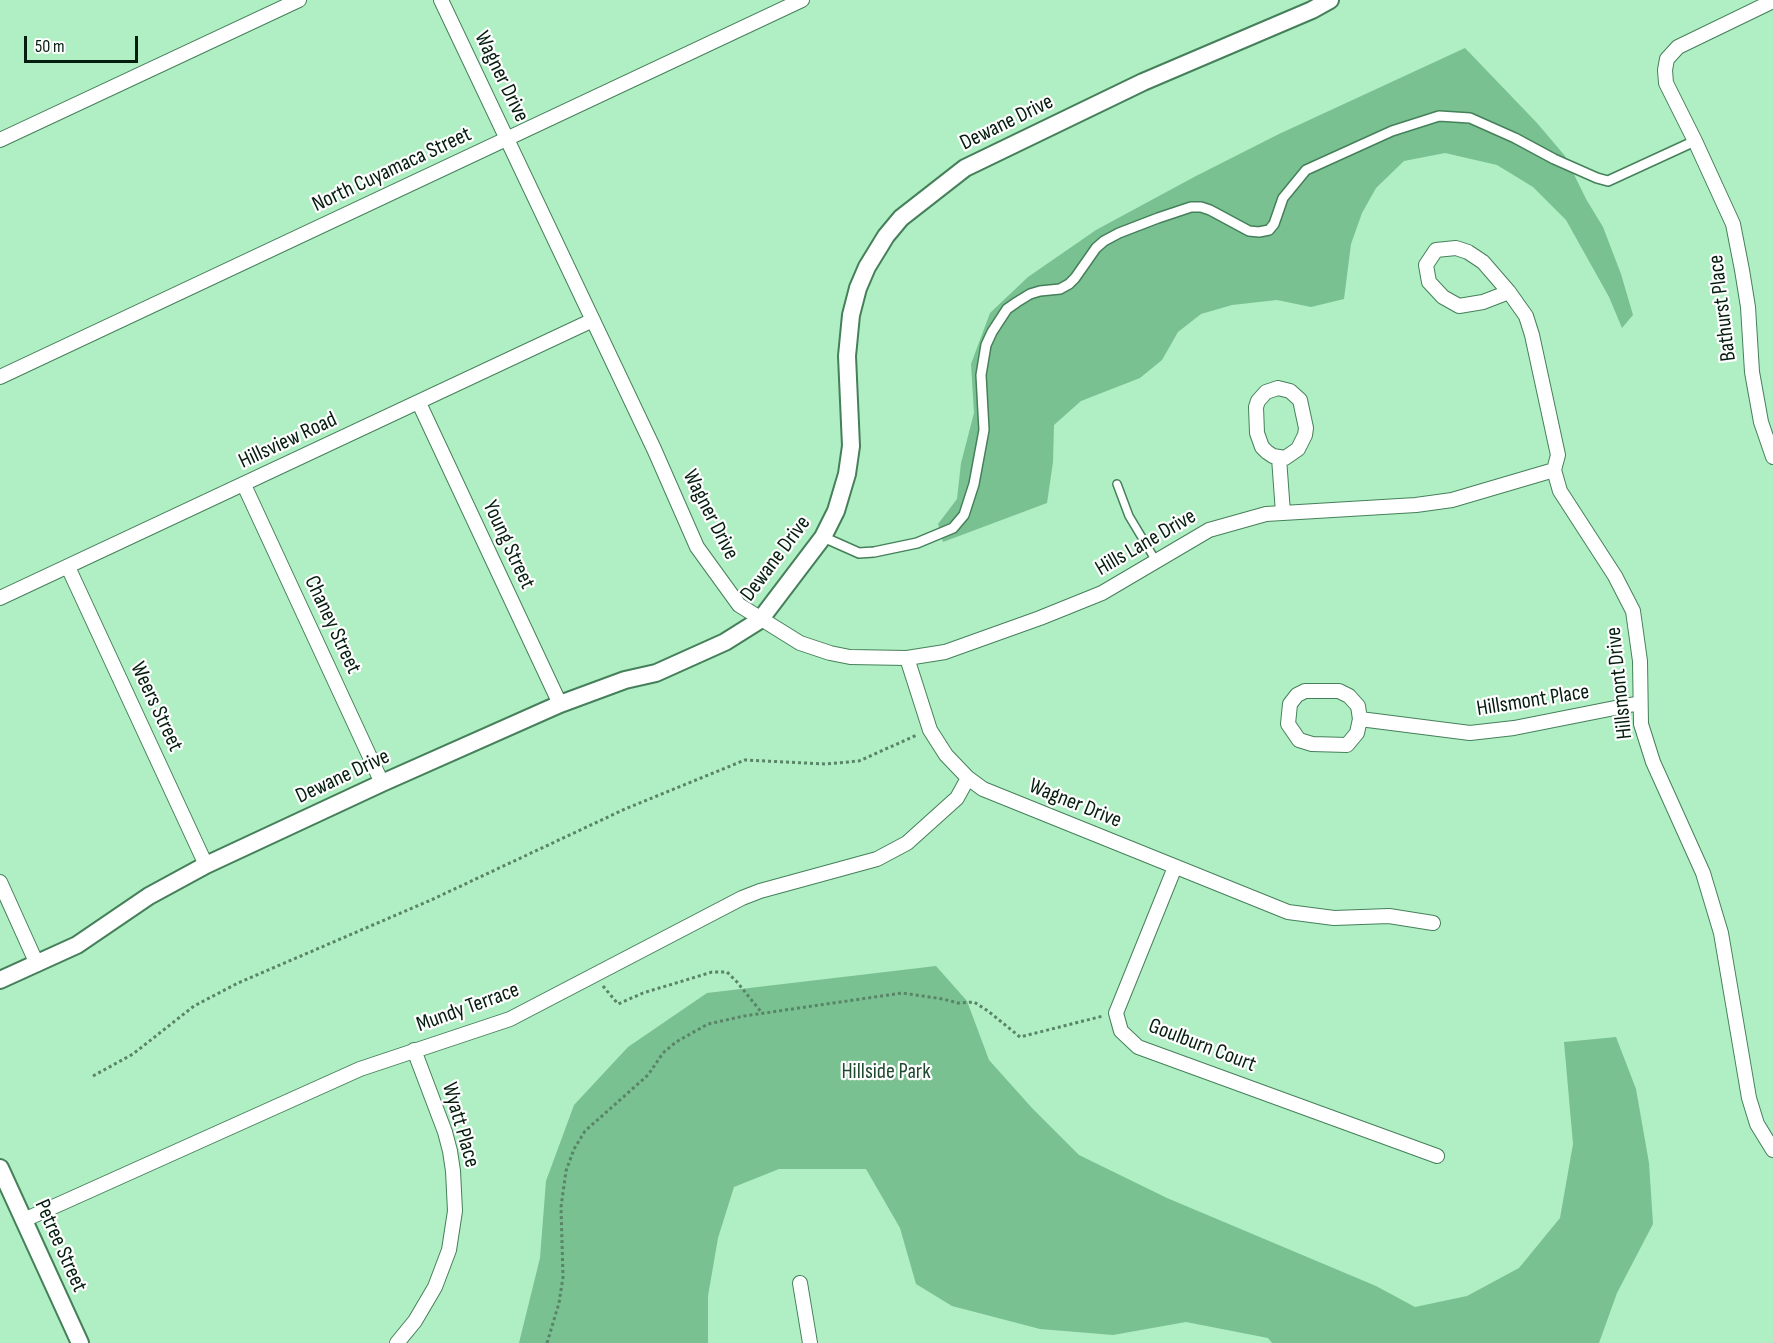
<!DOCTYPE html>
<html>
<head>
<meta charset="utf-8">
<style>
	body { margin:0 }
	#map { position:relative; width:1773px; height:1343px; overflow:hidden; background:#b0eec3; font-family:"Sofia Sans Condensed",sans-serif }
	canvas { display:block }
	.scale { position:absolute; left:24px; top:36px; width:114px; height:27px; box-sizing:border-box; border:3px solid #051d0e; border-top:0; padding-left:8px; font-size:18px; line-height:21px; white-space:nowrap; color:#051d0e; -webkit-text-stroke:4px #fefefe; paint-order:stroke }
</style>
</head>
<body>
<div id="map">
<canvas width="1773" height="1343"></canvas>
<div class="scale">50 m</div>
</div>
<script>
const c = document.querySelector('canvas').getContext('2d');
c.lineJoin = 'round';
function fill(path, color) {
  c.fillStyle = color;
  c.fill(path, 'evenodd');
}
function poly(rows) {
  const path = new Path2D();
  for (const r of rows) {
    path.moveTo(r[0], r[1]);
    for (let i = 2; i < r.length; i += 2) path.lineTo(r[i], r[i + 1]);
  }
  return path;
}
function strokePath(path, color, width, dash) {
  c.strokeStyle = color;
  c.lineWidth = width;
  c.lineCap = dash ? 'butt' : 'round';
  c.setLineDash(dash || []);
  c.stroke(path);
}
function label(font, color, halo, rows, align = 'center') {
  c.font = font + ' "Sofia Sans Condensed",sans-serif';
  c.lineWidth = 4.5;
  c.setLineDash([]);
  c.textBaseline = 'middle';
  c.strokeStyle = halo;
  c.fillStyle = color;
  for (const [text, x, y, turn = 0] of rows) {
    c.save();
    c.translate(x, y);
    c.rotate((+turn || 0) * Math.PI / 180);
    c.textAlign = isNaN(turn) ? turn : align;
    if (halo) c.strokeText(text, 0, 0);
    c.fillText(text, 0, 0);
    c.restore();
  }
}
fill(poly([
	[1465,48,1537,123,1565,156,1586,199,1603,227,1621,274,1633,315,1622,328,1609,297,1566,220,1533,187,1497,165,1445,153,1404,161,1376,188,1362,213,1351,244,1344,299,1311,307,1277,300,1232,305,1201,314,1178,332,1162,360,1140,378,1081,401,1054,425,1053,462,1047,503,943,542,938,524,957,499,961,463,974,413,971,364,990,313,1028,277,1096,230,1196,176,1279,134],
	[936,966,967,1001,989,1060,1032,1108,1079,1155,1167,1198,1376,1286,1415,1307,1467,1296,1519,1268,1560,1218,1573,1144,1564,1042,1616,1037,1636,1089,1649,1163,1653,1224,1617,1293,1599,1343,1272,1343,1268,1338,1186,1322,1113,1335,1040,1329,952,1306,916,1284,900,1228,866,1169,779,1169,734,1187,718,1238,708,1296,708,1343,519,1343,540,1258,546,1181,574,1105,628,1047,707,993]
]), '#79c191');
const service = poly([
	[1117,484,1129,516,1156,561]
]);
const pedestrian = poly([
	[823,537,859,553,874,552,917,543,953,528,964,515,974,484,984,430,981,375,986,345,992,332,1007,309,1017,302,1030,294,1040,291,1060,289,1069,284,1075,278,1096,248,1104,241,1119,233,1158,218,1191,207,1201,207,1210,210,1249,231,1259,232,1269,230,1274,224,1283,198,1306,170,1392,131,1439,116,1470,118,1515,138,1554,159,1597,178,1608,181,1695,141]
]);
const minor = poly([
	[441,0,654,449,697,547,739,605,800,643,830,653,850,657,907,658,945,652,1040,618,1102,593,1209,530,1266,514,1416,505,1452,500,1554,470],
	[1773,1,1678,47,1667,59,1665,70,1666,83,1695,141,1733,224,1742,270,1748,307,1752,372,1761,422,1773,457],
	[0,140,299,0],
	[1509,292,1483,302,1459,306,1443,297,1429,282,1426,265,1436,250,1456,248,1468,252,1483,262,1509,292,1526,316,1532,335,1558,455,1554,470,1560,491,1615,576,1633,611,1640,661,1641,724,1653,762,1703,873,1721,933,1749,1098,1757,1124,1773,1150],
	[0,377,802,0],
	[1278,388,1290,391,1300,400,1306,428,1305,435,1298,449,1285,458,1273,456,1267,452,1262,447,1257,433,1256,407,1258,401,1266,392,1278,388],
	[419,403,560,704],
	[1279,458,1283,513],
	[244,485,382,783],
	[68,567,206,865],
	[0,598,593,320],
	[907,658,930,730,946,755,968,778,983,789,1288,912,1334,918,1389,916,1433,923],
	[1305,691,1339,691,1349,696,1358,706,1360,719,1357,733,1347,745,1312,744,1299,740,1288,724,1290,704,1297,695,1305,691],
	[1360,719,1470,733,1514,728,1640,703],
	[1175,867,1116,1013,1121,1031,1138,1047,1437,1156],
	[0,882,37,964],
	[24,1220,360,1069,510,1019,742,898,760,891,877,859,907,843,957,798,968,778],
	[800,1283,810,1343],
	[397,1343,415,1321,435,1287,449,1250,455,1211,453,1171,450,1151,445,1132,414,1050]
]);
const tertiary = poly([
	[0,980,77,945,149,896,206,865,382,783,560,704,625,680,656,673,725,642,760,620,823,537,836,511,847,474,851,446,847,356,851,315,858,288,867,267,886,236,901,218,965,168,1143,82,1312,10,1330,0],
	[0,1168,80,1343]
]);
strokePath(service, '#45805a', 10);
strokePath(pedestrian, '#45805a', 12);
strokePath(minor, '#45805a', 16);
strokePath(tertiary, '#45805a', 20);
strokePath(poly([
	[603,986,618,1004,643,993,712,972,727,972,737,982,762,1013],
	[93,1076,133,1054,194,1006,238,983,431,900,625,809,745,760,825,764,859,761,917,735],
	[547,1343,559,1303,563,1277,561,1207,566,1171,574,1149,585,1131,648,1075,663,1053,676,1042,708,1024,744,1016,902,993,943,999,958,1003,974,1002,988,1011,1020,1037,1103,1016]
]), '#598467', 3, [3, 3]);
strokePath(service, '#fff', 7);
strokePath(pedestrian, '#fff', 9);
strokePath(minor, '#fff', 14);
strokePath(tertiary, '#fff', 16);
label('22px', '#051d0e', '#fefefe', [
	["Wagner Drive",501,77,64],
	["Dewane Drive",1007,123,-26],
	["North Cuyamaca Street",392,170,-25],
	["Bathurst Place",1723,308,-97],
	["Hillsview Road",288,441,-25],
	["Wagner Drive",710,515,63],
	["Hills Lane Drive",1146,543,-30],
	["Young Street",508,545,65],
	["Dewane Drive",776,559,-53],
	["Chaney Street",332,625,65],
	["Hillsmont Drive",1620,683,-96],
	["Hillsmont Place",1533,701,-9],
	["Weers Street",156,707,65],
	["Dewane Drive",343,777,-25],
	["Wagner Drive",1075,804,22],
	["Mundy Terrace",468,1008,-20],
	["Goulburn Court",1202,1046,21],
	["Wyatt Place",460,1125,74],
	["Petree Street",60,1246,66]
]);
label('22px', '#1e4a2f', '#fefefe', [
	["Hillside Park",886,1072]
]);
</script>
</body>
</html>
